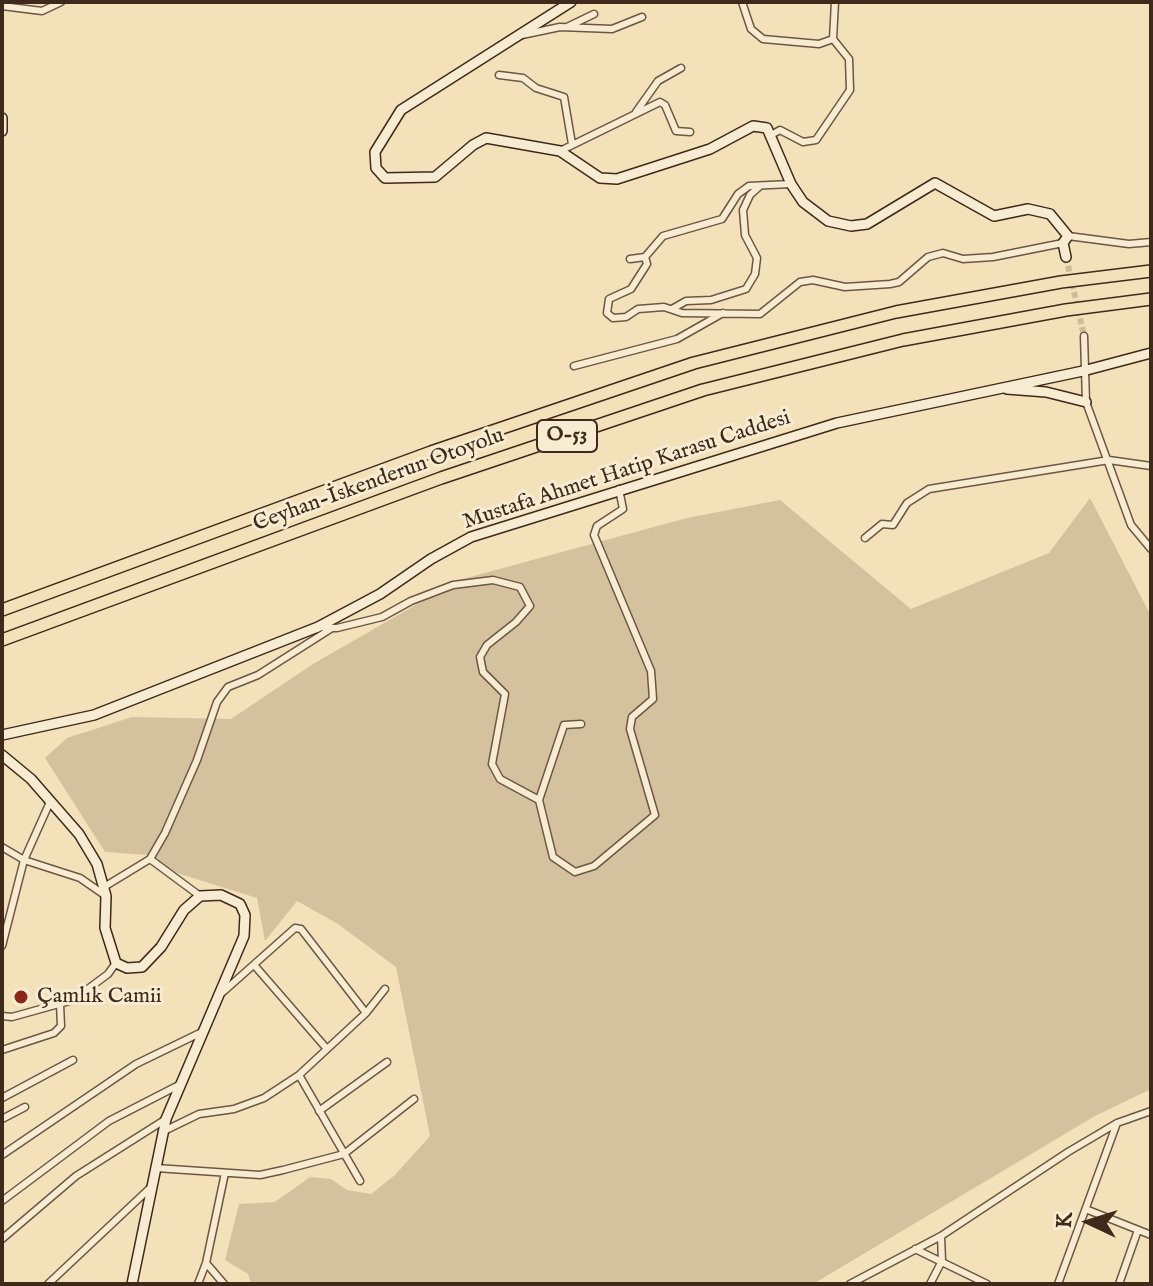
<!DOCTYPE html>
<html>
<head>
<meta charset="utf-8">
<style>
	body { margin:0 }
	#map { position:relative; width:1153px; height:1286px; overflow:hidden; background:#f3e1ba; font-family:"IM FELL English",serif }
	canvas { display:block }
	.frame { position:absolute; inset:0; border:4px solid #3e291b; pointer-events:none }
	.north { position:absolute; left:1049px; top:1182px; width:80px; height:80px; -webkit-text-stroke:6px #f7ecd2; paint-order:stroke; rotate:274deg; font-size:22px; font-weight:700; line-height:32px; text-align:center; color:#3e291b }
	.north::after { content:''; display:block; margin:auto; width:28px; height:36px; background:#3e291b; clip-path:polygon(50% 0,100% 100%,50% 72%,0 100%) }
</style>
</head>
<body>
<div id="map">
<canvas width="1153" height="1286"></canvas>
<div class="frame"></div>
<div class="north">K</div>
</div>
<script>
const c = document.querySelector('canvas').getContext('2d');
c.lineJoin = 'round';
function fill(path, color) {
  c.fillStyle = color;
  c.fill(path, 'evenodd');
}
function poly(rows) {
  const path = new Path2D();
  for (const r of rows) {
    path.moveTo(r[0], r[1]);
    for (let i = 2; i < r.length; i += 2) path.lineTo(r[i], r[i + 1]);
  }
  return path;
}
function strokePath(path, color, width, dash) {
  c.strokeStyle = color;
  c.lineWidth = width;
  c.lineCap = dash ? 'butt' : 'round';
  c.setLineDash(dash || []);
  c.stroke(path);
}
function label(font, color, halo, rows, align = 'center') {
  c.font = font + ' "IM FELL English",serif';
  c.lineWidth = 6;
  c.setLineDash([]);
  c.textBaseline = 'middle';
  c.strokeStyle = halo;
  c.fillStyle = color;
  for (const [text, x, y, turn = 0] of rows) {
    c.save();
    c.translate(x, y);
    c.rotate((+turn || 0) * Math.PI / 180);
    c.textAlign = isNaN(turn) ? turn : align;
    if (halo) c.strokeText(text, 0, 0);
    c.fillText(text, 0, 0);
    c.restore();
  }
}
fill(poly([
	[1090,498,1151,616,1151,1089,1095,1116,813,1284,251,1284,248,1274,225,1260,239,1204,275,1202,310,1177,331,1179,347,1190,371,1194,395,1175,430,1136,396,967,338,924,297,901,265,941,257,898,177,873,148,855,105,852,45,758,67,738,132,717,231,719,313,664,459,580,687,518,780,500,911,609,1049,553]
]), '#d4c29f');
strokePath(poly([
	[1066,257,1084,336]
]), '#cfbc9a', 6, [6, 3]);
const street = poly([
	[742,2,751,29,763,39,819,44,833,39],
	[2,6,42,11,61,2],
	[567,27,594,14],
	[522,35,560,27,612,29,642,17],
	[499,75,523,78,536,88,564,97,572,144],
	[636,112,658,81,681,68],
	[771,135,780,130,803,142,816,140,850,90,849,59,833,39,835,2],
	[560,151,660,102,665,105,676,131,690,132],
	[1068,236,1129,244,1151,242],
	[645,257,663,236,722,219,738,194,749,186,791,184],
	[630,259,645,257,647,264,631,289,609,299,607,313,613,318,626,317,638,309,664,307,682,313,760,314,800,282,813,280,845,287,890,284,899,282,928,257,943,253,963,259,993,257,1063,243],
	[672,309,686,301,711,300,746,289,755,274,757,258,745,235,743,210,750,195,760,186],
	[1084,336,1086,402,1131,525,1151,549],
	[574,366,677,339,723,313],
	[865,538,882,524,893,525,907,503,929,489,1109,460,1151,466],
	[321,627,337,628,382,617,411,601,453,585,493,580,520,587,530,606,516,622,487,645,480,657,483,672,505,694,492,764,500,779,539,800,553,857,575,872,594,866,655,815,630,729,632,717,653,699,651,671,594,535,597,526,623,509,619,489],
	[539,800,564,725,581,724],
	[2,847,24,860,80,878,106,896],
	[150,859,200,896],
	[104,887,150,859,165,833,197,760,217,702,228,687,258,675,332,628],
	[2,946,24,860,50,802],
	[255,966,327,1049],
	[223,992,295,928,301,929,366,1013],
	[2,1016,12,1017,73,1000,108,974,116,963],
	[2,1050,54,1033,61,1026,60,1004],
	[299,1075,360,1181],
	[2,1098,73,1060],
	[319,1111,387,1062],
	[2,1119,25,1107],
	[162,1132,199,1114,234,1109,264,1098,299,1075,366,1013,385,989],
	[2,1155,136,1064,202,1032],
	[156,1168,260,1175,283,1170,344,1154,414,1099],
	[2,1201,109,1121,181,1084],
	[1088,1210,1151,1235],
	[2,1239,76,1176,166,1119],
	[915,1249,987,1284],
	[206,1263,224,1284],
	[48,1284,149,1189],
	[198,1284,206,1263,225,1173],
	[850,1284,941,1236,1068,1152,1117,1123,1151,1111],
	[930,1284,942,1261,941,1236],
	[1058,1284,1117,1123],
	[1119,1284,1138,1230]
]);
const secondary = poly([
	[571,2,401,110,375,152,376,168,385,178,435,177,473,145,486,138,560,151,600,178,617,179,710,149,753,126,767,128,791,184,803,202,828,221,851,226,867,224,935,183,994,216,1028,209,1050,214,1068,236,1063,243,1066,257],
	[2,118,2,131],
	[1007,389,1046,392,1086,402],
	[2,735,94,715,318,627,380,594,431,559,471,537,837,423,1083,371,1151,353],
	[2,755,31,779,79,834,97,864,106,896,105,928,116,963,127,968,142,967,161,947,184,910,200,896,221,895,240,904,245,915,244,936,166,1119,132,1284]
]);
const highway = poly([
	[2,610,431,452,694,363,896,312,1061,282,1151,271],
	[2,640,441,478,703,390,903,340,1066,310,1151,299]
]);
strokePath(street, '#6b5743', 9);
strokePath(secondary, '#3e291b', 12);
strokePath(highway, '#3e291b', 14);
strokePath(street, '#f7ecd2', 6);
strokePath(secondary, '#f7ecd2', 9);
strokePath(highway, '#f3e1ba', 11);
for (const [x, y, r, color] of [
	[21,997,8,"#8f2418"]
]) {
  const dot = new Path2D();
  dot.arc(x, y, r, 0, 2 * Math.PI);
  c.fillStyle = color;
  c.fill(dot);
  strokePath(dot, '#f7ecd2', 3);
}
for (const [x, y, w] of [
	[567,436,60]
]) {
  const box = new Path2D();
  box.roundRect(x - w / 2, y - 16, w, 32, 6);
  c.fillStyle = '#f7ecd2';
  c.fill(box);
  strokePath(box, '#3e291b', 2);
}
label('bold 20px', '#3e291b', null, [
	["O-53",567,436]
]);
label('22px', '#3e291b', '#f7ecd2', [
	["Mustafa Ahmet Hatip Karasu Caddesi",627,471,-18],
	["Ceyhan-İskenderun Otoyolu",379,481,-20]
]);
label('22px', '#3e291b', '#f7ecd2', [
	["Çamlık Camii",37,997]
], 'left');
</script>
</body>
</html>
